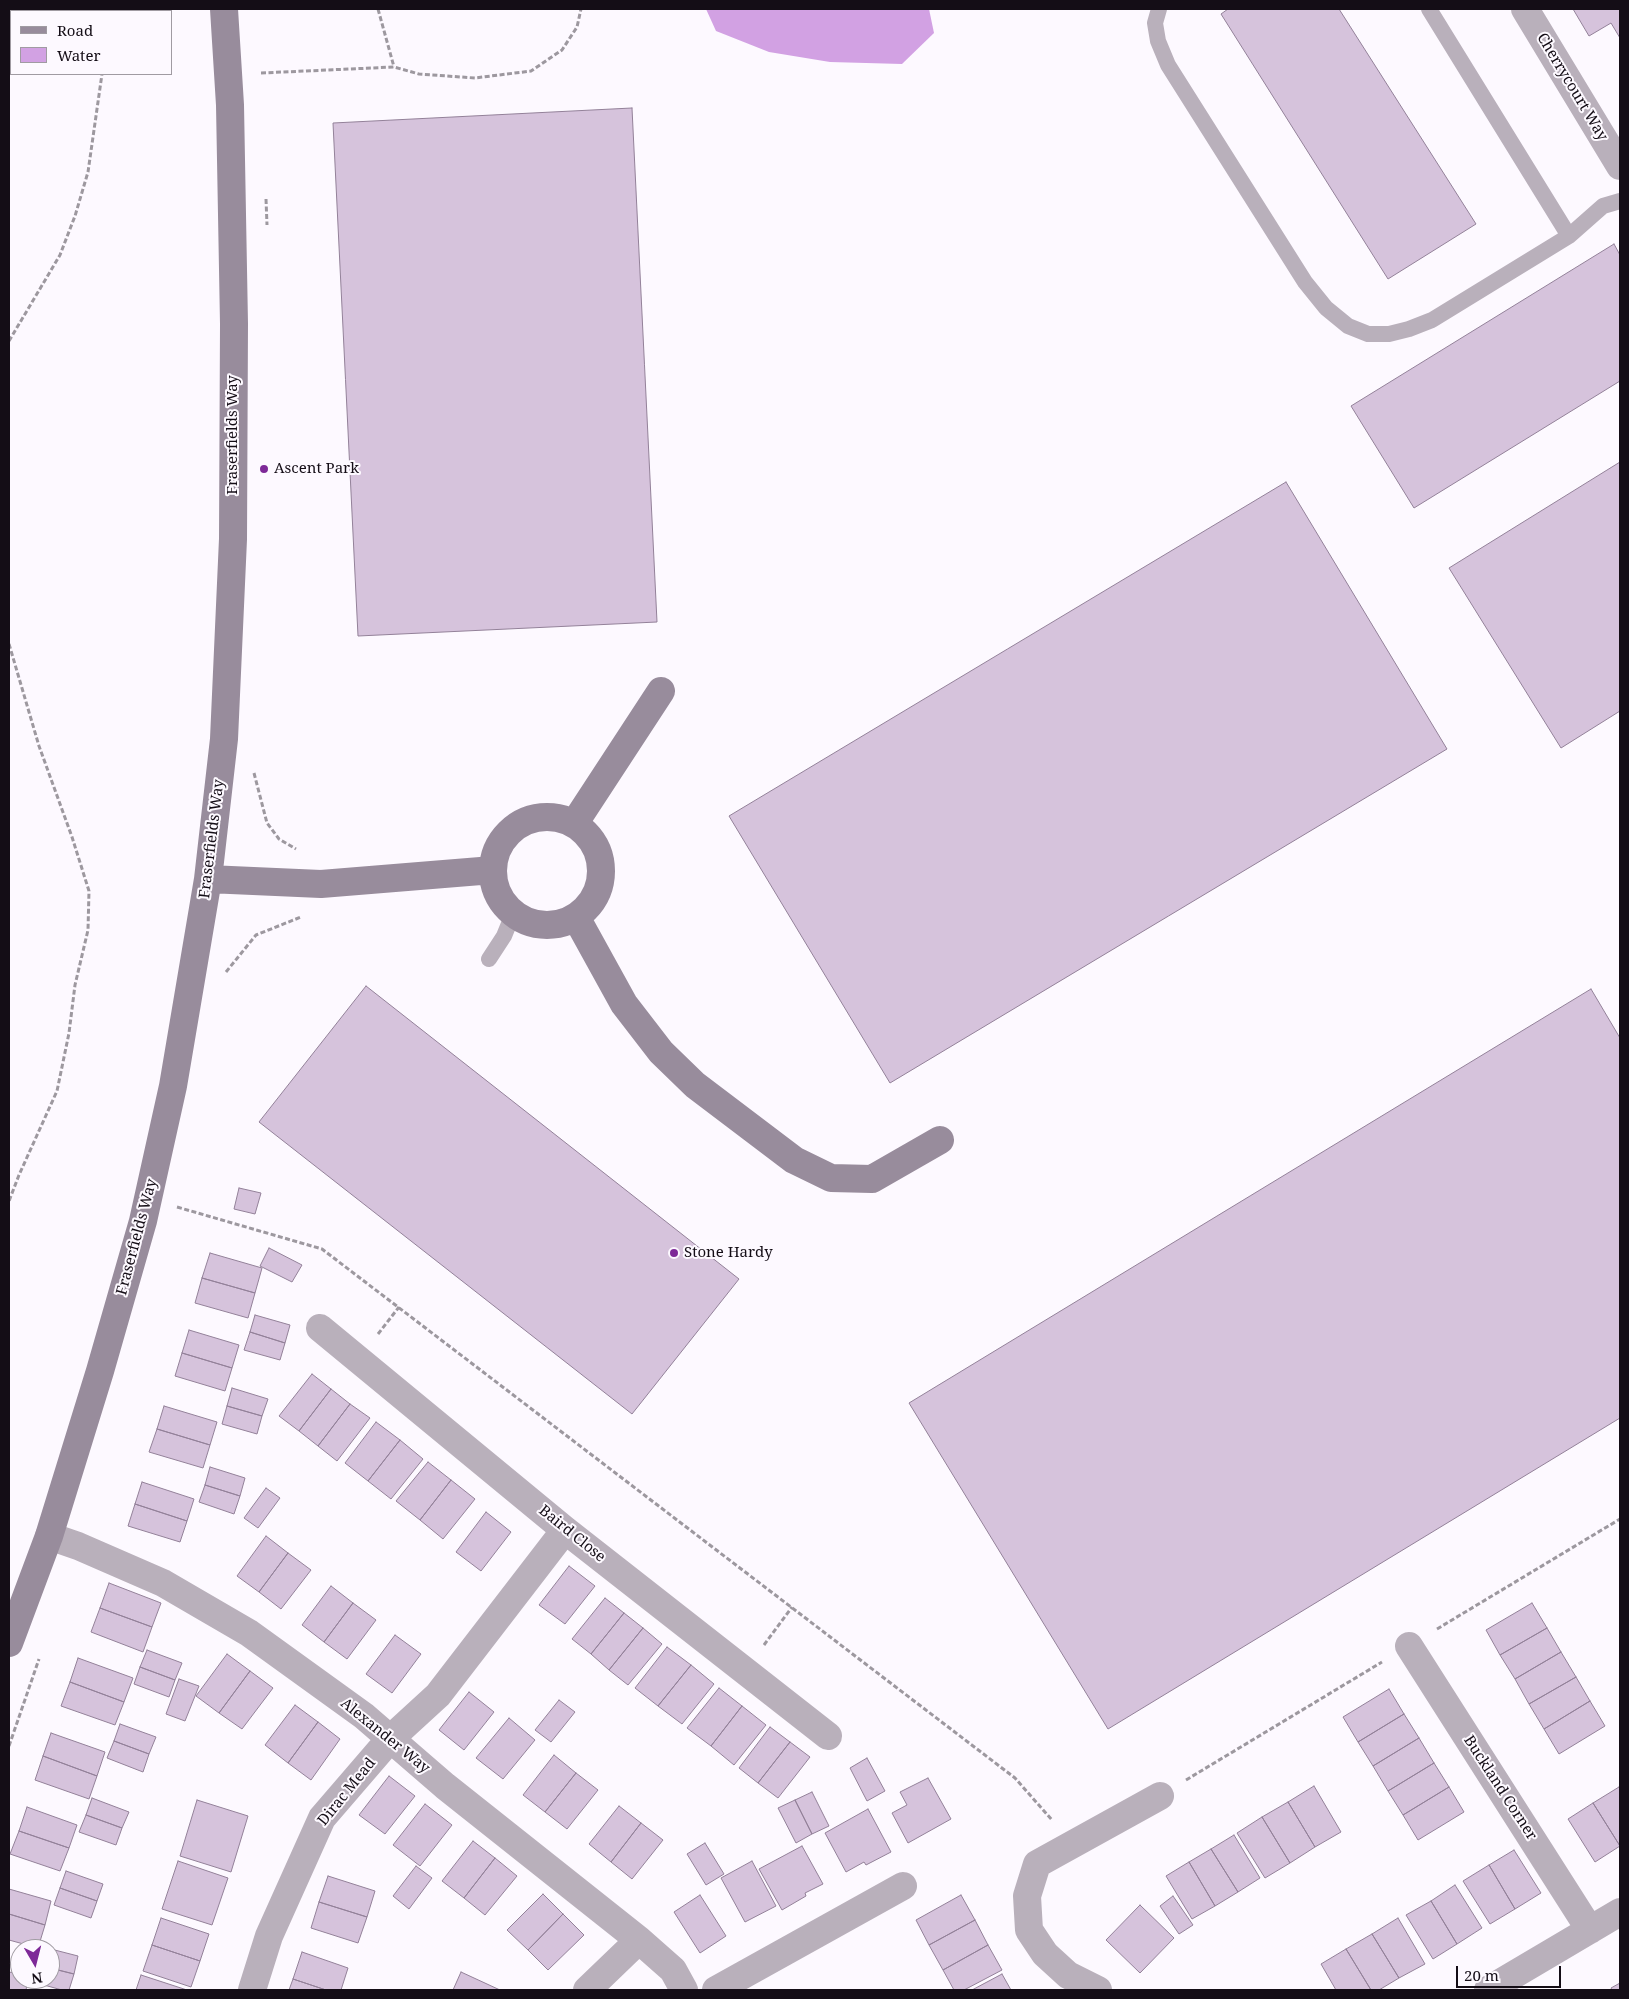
<!DOCTYPE html>
<html>
<head>
<meta charset="utf-8">
<style>
	body { margin:0 }
	#map { position:relative; width:1629px; height:1999px; overflow:hidden; background:#fdf9ff; font-family:"Noto Serif",serif }
	canvas { display:block }
	.frame { position:absolute; inset:0; border:10px solid #140d16; pointer-events:none }
	.legend { position:absolute; left:10px; top:10px; width:162px; height:65px; box-sizing:border-box; background:#fdf9ff; border:1px solid #a09ba2; margin:0; padding:6px 9px; list-style:none; font-size:15px; color:#140d16 }
	.legend li { display:flex; align-items:center; gap:10px; height:25px }
	.legend b { width:25px; border:1px solid #a09ba2 }
	.north { position:absolute; left:10px; top:1939px; width:50px; height:50px; box-sizing:border-box; background:#fdf9ff; border:1px solid #a09ba2; border-radius:50%; rotate:172deg; font-size:14px; font-weight:700; line-height:20px; text-align:center; color:#140d16 }
	.north::after { content:''; display:block; margin:auto; width:18px; height:22px; background:#7e2998; clip-path:polygon(50% 0,100% 100%,50% 72%,0 100%) }
	.scale { position:absolute; left:1456px; top:1966px; width:105px; height:22px; box-sizing:border-box; border:2px solid #140d16; border-top:0; padding-left:6px; font-size:15px; line-height:18px; white-space:nowrap; color:#140d16; -webkit-text-stroke:4px #fdf9ff; paint-order:stroke }
</style>
</head>
<body>
<div id="map">
<canvas width="1629" height="1999"></canvas>
<div class="frame"></div>
<ul class="legend">
<li><b style="height:6px;background:#988c9c"></b>Road</li>
<li><b style="height:14px;background:#d2a1e3"></b>Water</li>
</ul>
<div class="north">N</div>
<div class="scale">20 m</div>
</div>
<script>
const c = document.querySelector('canvas').getContext('2d');
c.lineJoin = 'round';
function fill(path, color) {
  c.fillStyle = color;
  c.fill(path, 'evenodd');
}
function poly(rows) {
  const path = new Path2D();
  for (const r of rows) {
    if (r.length === 3) {
      path.moveTo(r[0] + r[2], r[1]);
      path.arc(r[0], r[1], r[2], 0, 2 * Math.PI);
      continue;
    }
    path.moveTo(r[0], r[1]);
    for (let i = 2; i < r.length; i += 2) path.lineTo(r[i], r[i + 1]);
  }
  return path;
}
function strokePath(path, color, width, dash) {
  c.strokeStyle = color;
  c.lineWidth = width;
  c.lineCap = dash ? 'butt' : 'round';
  c.setLineDash(dash || []);
  c.stroke(path);
}
function label(font, color, halo, rows, align = 'center') {
  c.font = font + ' "Noto Serif",serif';
  c.lineWidth = 4;
  c.setLineDash([]);
  c.textBaseline = 'middle';
  c.strokeStyle = halo;
  c.fillStyle = color;
  for (const [text, x, y, turn = 0] of rows) {
    c.save();
    c.translate(x, y);
    c.rotate((+turn || 0) * Math.PI / 180);
    c.textAlign = isNaN(turn) ? turn : align;
    if (halo) c.strokeText(text, 0, 0);
    c.fillText(text, 0, 0);
    c.restore();
  }
}
fill(poly([
	[706,9,929,9,934,33,902,64,830,62,769,52,716,31]
]), '#d2a1e3');
const building = poly([
	[1228,9,1339,9,1476,224,1388,279,1221,14,1228,9],
	[1573,9,1620,9,1620,38,1611,23,1589,36,1573,9],
	[632,108,657,622,358,636,333,123,632,108],
	[1614,244,1620,255,1620,381,1414,508,1351,406,1614,244],
	[1620,462,1620,711,1561,748,1449,568,1620,462],
	[1286,482,1447,749,890,1083,729,816,1286,482],
	[366,986,739,1279,632,1414,259,1122,366,986],
	[1591,989,1620,1038,1620,1418,1108,1729,909,1403,1591,989],
	[239,1188,261,1193,255,1214,234,1209,239,1188],
	[269,1248,302,1265,292,1282,260,1266,269,1248],
	[210,1253,262,1268,255,1293,202,1278,210,1253],
	[202,1278,255,1293,248,1318,195,1303,202,1278],
	[255,1315,290,1325,285,1343,250,1332,255,1315],
	[189,1330,239,1345,232,1368,182,1353,189,1330],
	[250,1332,285,1343,280,1360,244,1350,250,1332],
	[182,1353,232,1368,225,1391,175,1376,182,1353],
	[312,1374,331,1389,299,1431,279,1416,312,1374],
	[232,1388,268,1399,262,1416,227,1406,232,1388],
	[331,1389,350,1404,318,1446,299,1431,331,1389],
	[350,1404,370,1418,337,1461,318,1446,350,1404],
	[164,1406,217,1422,210,1445,157,1429,164,1406],
	[227,1406,262,1416,257,1434,222,1424,227,1406],
	[376,1422,400,1440,368,1481,345,1463,376,1422],
	[157,1429,210,1445,203,1468,149,1452,157,1429],
	[400,1440,423,1459,391,1499,368,1481,400,1440],
	[428,1462,451,1480,420,1520,396,1501,428,1462],
	[210,1467,245,1478,240,1496,205,1485,210,1467],
	[451,1480,475,1499,443,1539,420,1520,451,1480],
	[142,1482,194,1499,187,1521,135,1504,142,1482],
	[205,1485,240,1496,234,1514,199,1502,205,1485],
	[266,1488,280,1498,258,1528,244,1518,266,1488],
	[135,1504,187,1521,180,1542,128,1526,135,1504],
	[486,1512,511,1532,481,1571,456,1552,486,1512],
	[266,1536,288,1553,259,1592,237,1576,266,1536],
	[288,1553,311,1570,281,1609,259,1592,288,1553],
	[569,1566,595,1586,565,1624,539,1605,569,1566],
	[109,1583,161,1603,152,1627,100,1608,109,1583],
	[331,1586,353,1603,324,1642,302,1625,331,1586],
	[605,1598,624,1613,591,1654,572,1639,605,1598],
	[353,1603,376,1620,347,1659,324,1642,353,1603],
	[1532,1603,1547,1628,1500,1655,1486,1630,1532,1603],
	[100,1608,152,1627,143,1652,91,1632,100,1608],
	[624,1613,643,1628,609,1670,591,1654,624,1613],
	[643,1628,662,1644,628,1685,609,1670,643,1628],
	[1547,1628,1561,1652,1515,1679,1500,1655,1547,1628],
	[395,1635,421,1654,392,1693,366,1674,395,1635],
	[667,1647,691,1665,658,1706,635,1688,667,1647],
	[147,1650,182,1663,175,1680,140,1667,147,1650],
	[1561,1652,1576,1677,1529,1704,1515,1679,1561,1652],
	[227,1654,250,1671,219,1713,196,1696,227,1654],
	[78,1658,133,1678,124,1702,70,1682,78,1658],
	[691,1665,714,1684,682,1724,658,1706,691,1665],
	[140,1667,175,1680,169,1697,134,1684,140,1667],
	[250,1671,273,1688,242,1729,219,1713,250,1671],
	[1576,1677,1590,1701,1544,1729,1529,1704,1576,1677],
	[179,1679,199,1686,185,1721,166,1714,179,1679],
	[70,1682,124,1702,115,1725,61,1706,70,1682],
	[719,1688,742,1706,711,1746,687,1728,719,1688],
	[1389,1689,1404,1714,1358,1742,1343,1717,1389,1689],
	[469,1692,494,1712,464,1750,439,1730,469,1692],
	[559,1700,575,1712,551,1742,535,1730,559,1700],
	[1590,1701,1605,1726,1559,1754,1544,1729,1590,1701],
	[295,1705,318,1722,288,1763,265,1745,295,1705],
	[742,1706,766,1725,734,1765,711,1746,742,1706],
	[1404,1714,1419,1738,1373,1766,1358,1742,1404,1714],
	[509,1718,535,1740,503,1779,476,1758,509,1718],
	[318,1722,340,1739,311,1780,288,1763,318,1722],
	[120,1724,156,1737,149,1754,114,1741,120,1724],
	[770,1727,790,1742,758,1783,739,1768,770,1727],
	[51,1733,105,1752,97,1776,43,1756,51,1733],
	[1419,1738,1434,1763,1388,1791,1373,1766,1419,1738],
	[114,1741,149,1754,143,1772,107,1758,114,1741],
	[790,1742,810,1757,778,1798,758,1783,790,1742],
	[554,1755,576,1773,545,1812,523,1795,554,1755],
	[43,1756,97,1776,89,1799,35,1780,43,1756],
	[867,1758,885,1791,867,1801,850,1768,867,1758],
	[1434,1763,1449,1787,1403,1815,1388,1791,1434,1763],
	[576,1773,598,1790,567,1829,545,1812,576,1773],
	[389,1776,415,1796,385,1834,359,1815,389,1776],
	[928,1778,951,1819,908,1843,892,1813,907,1805,900,1792,928,1778],
	[1314,1786,1341,1832,1315,1847,1288,1802,1314,1786],
	[1449,1787,1464,1812,1418,1840,1403,1815,1449,1787],
	[1619,1787,1620,1790,1620,1846,1593,1803,1619,1787],
	[812,1792,829,1826,812,1834,795,1800,812,1792],
	[92,1798,129,1812,122,1828,86,1815,92,1798],
	[197,1800,248,1816,231,1872,180,1856,197,1800],
	[795,1800,812,1834,796,1843,778,1808,795,1800],
	[1288,1802,1315,1847,1290,1863,1262,1817,1288,1802],
	[1593,1803,1620,1846,1595,1862,1568,1819,1593,1803],
	[425,1804,452,1825,420,1866,393,1845,425,1804],
	[619,1806,641,1823,611,1862,589,1844,619,1806],
	[27,1807,77,1825,69,1848,19,1831,27,1807],
	[868,1809,891,1852,866,1865,864,1862,846,1872,825,1833,868,1809],
	[86,1815,122,1828,116,1845,79,1832,86,1815],
	[1262,1817,1290,1863,1265,1878,1237,1833,1262,1817],
	[641,1823,663,1840,632,1879,611,1862,641,1823],
	[19,1831,69,1848,60,1871,10,1854,19,1831],
	[1234,1835,1260,1878,1238,1892,1211,1849,1234,1835],
	[473,1841,495,1858,464,1898,442,1881,473,1841],
	[705,1843,724,1874,706,1885,687,1854,705,1843],
	[802,1846,823,1884,805,1893,806,1896,782,1910,759,1869,802,1846],
	[1211,1849,1238,1892,1215,1906,1189,1862,1211,1849],
	[1514,1850,1541,1893,1515,1909,1489,1865,1514,1850],
	[495,1858,517,1876,485,1915,464,1898,495,1858],
	[178,1861,228,1878,212,1925,162,1909,178,1861],
	[752,1861,776,1906,745,1922,721,1878,752,1861],
	[1189,1862,1215,1906,1192,1919,1166,1876,1189,1862],
	[1489,1865,1515,1909,1490,1924,1463,1881,1489,1865],
	[416,1866,432,1878,409,1909,393,1896,416,1866],
	[66,1871,103,1884,97,1901,60,1888,66,1871],
	[328,1876,375,1891,367,1917,319,1902,328,1876],
	[1455,1885,1482,1928,1457,1944,1431,1901,1455,1885],
	[60,1888,97,1901,91,1918,54,1905,60,1888],
	[9,1889,51,1901,45,1925,9,1914,9,1889],
	[543,1894,563,1914,528,1950,507,1930,543,1894],
	[700,1895,726,1936,700,1953,674,1912,700,1895],
	[961,1895,975,1920,929,1945,916,1920,961,1895],
	[1173,1896,1193,1925,1179,1934,1160,1906,1173,1896],
	[1431,1901,1457,1944,1433,1959,1406,1915,1431,1901],
	[319,1902,367,1917,358,1943,311,1928,319,1902],
	[1140,1905,1174,1938,1140,1973,1106,1940,1140,1905],
	[9,1914,45,1925,38,1948,9,1940,9,1914],
	[563,1914,584,1935,548,1970,528,1950,563,1914],
	[161,1918,209,1934,200,1961,152,1945,161,1918],
	[1398,1918,1425,1964,1399,1978,1372,1934,1398,1918],
	[975,1920,988,1945,943,1970,929,1945,975,1920],
	[1372,1934,1399,1978,1379,1990,1371,1990,1346,1949,1372,1934],
	[152,1945,200,1961,191,1987,143,1971,152,1945],
	[988,1945,1002,1970,964,1990,954,1990,943,1970,988,1945],
	[43,1947,78,1956,74,1974,50,1968,50,1949,42,1949,43,1947],
	[1346,1949,1371,1990,1336,1990,1321,1964,1346,1949],
	[302,1952,348,1968,341,1990,326,1990,293,1979,302,1952],
	[50,1968,74,1974,69,1990,62,1990,33,1982,34,1979,50,1979,50,1968],
	[9,1972,20,1974,20,1979,28,1979,26,1990,9,1990,9,1972],
	[461,1972,500,1990,453,1990,461,1972],
	[1002,1974,1011,1990,972,1990,1002,1974],
	[141,1975,187,1990,136,1990,141,1975],
	[293,1979,326,1990,289,1990,293,1979],
	[1620,1983,1620,1990,1612,1990,1611,1988,1620,1983]
]);
fill(building, '#d6c3dc');
strokePath(building, '#938199', 1);
strokePath(poly([
	[378,9,394,67],
	[112,11,112,9],
	[261,73,394,67,419,74,475,78,531,71,562,50,577,27,581,9],
	[266,199,267,225],
	[9,341,60,255,75,216,88,172,102,74],
	[9,644,39,746,72,837,89,891,88,930,75,985,69,1033,57,1091,19,1175,9,1201],
	[254,773,267,823,279,839,296,849],
	[226,972,256,935,301,917],
	[177,1207,322,1249,1015,1778,1052,1820],
	[378,1334,399,1307],
	[1437,1629,1620,1519],
	[764,1645,792,1607],
	[9,1746,39,1659],
	[1186,1780,1382,1662]
]), '#9d989f', 3, [5, 2.5]);
strokePath(poly([
	[1159,9,1155,23,1158,41,1168,65,1305,282,1326,308,1348,326,1368,334,1389,334,1409,329,1432,320,1569,236,1603,206,1620,201],
	[1429,9,1569,236],
	[489,959,504,936,513,914]
]), '#b9b0bb', 16);
strokePath(poly([
	[1525,9,1620,166],
	[320,1328,565,1530,828,1736],
	[49,1536,78,1546,163,1583,249,1633,364,1716,445,1786,639,1940,673,1970,684,1990],
	[1409,1646,1590,1930],
	[252,1990,269,1936,322,1818,390,1739,438,1695,565,1530],
	[587,1990,639,1940],
	[716,1990,903,1886],
	[1098,1990,1068,1975,1045,1954,1029,1930,1027,1896,1037,1864,1160,1796],
	[1488,1990,1620,1912]
]), '#b9b0bb', 28);
strokePath(poly([
	[547,871,54],
	[574,824,661,691],
	[208,879,321,884,493,870],
	[576,917,624,1004,661,1052,695,1085,794,1160,831,1178,872,1179,940,1140],
	[9,1643,49,1536,100,1371,143,1221,173,1086,208,879,224,739,233,539,234,324,230,105,224,9]
]), '#988c9c', 28);
for (const [x, y, r, color] of [
	[264,469,5,"#7e2998"],
	[674,1253,5,"#7e2998"]
]) {
  const dot = new Path2D();
  dot.arc(x, y, r, 0, 2 * Math.PI);
  c.fillStyle = color;
  c.fill(dot);
  strokePath(dot, '#fdf9ff', 2);
}
label('15px', '#140d16', '#fdf9ff', [
	["Cherrycourt Way",1572,87,59],
	["Fraserfields Way",233,435,-90],
	["Fraserfields Way",212,839,-83],
	["Fraserfields Way",137,1237,-75],
	["Baird Close",572,1534,39],
	["Alexander Way",385,1736,39],
	["Buckland Corner",1500,1788,57],
	["Dirac Mead",347,1792,-51]
]);
label('15px', '#140d16', '#fdf9ff', [
	["Ascent Park",274,469],
	["Stone Hardy",684,1253]
], 'left');
</script>
</body>
</html>
